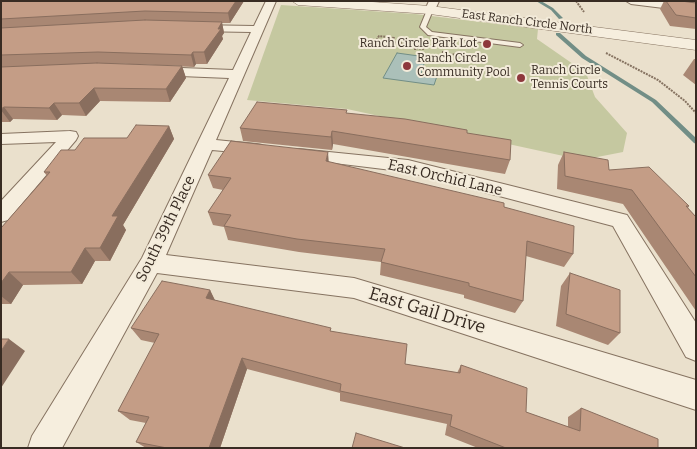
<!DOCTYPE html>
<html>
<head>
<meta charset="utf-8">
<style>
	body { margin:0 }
	#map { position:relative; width:697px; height:449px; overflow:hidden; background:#eae0cc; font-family:Bitter,serif }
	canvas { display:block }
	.frame { position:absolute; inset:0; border:2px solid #382c23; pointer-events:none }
</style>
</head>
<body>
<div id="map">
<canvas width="697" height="449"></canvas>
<div class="frame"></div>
</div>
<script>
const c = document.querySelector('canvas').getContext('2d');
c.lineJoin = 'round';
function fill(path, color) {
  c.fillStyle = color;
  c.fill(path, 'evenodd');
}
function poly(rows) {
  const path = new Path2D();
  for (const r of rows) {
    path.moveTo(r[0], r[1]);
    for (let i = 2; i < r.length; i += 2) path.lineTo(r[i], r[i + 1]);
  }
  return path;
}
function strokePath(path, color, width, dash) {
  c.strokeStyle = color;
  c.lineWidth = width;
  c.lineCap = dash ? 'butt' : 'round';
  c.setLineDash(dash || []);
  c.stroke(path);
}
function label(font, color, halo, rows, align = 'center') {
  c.font = font + ' Bitter,serif';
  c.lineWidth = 4;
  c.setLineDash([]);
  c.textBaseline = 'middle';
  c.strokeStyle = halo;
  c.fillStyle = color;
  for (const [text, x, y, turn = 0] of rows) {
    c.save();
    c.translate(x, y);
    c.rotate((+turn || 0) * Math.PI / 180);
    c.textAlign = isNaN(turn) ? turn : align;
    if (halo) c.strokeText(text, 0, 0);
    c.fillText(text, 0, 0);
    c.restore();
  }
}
fill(poly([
	[281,5,415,14,538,29,537,39,586,73,595,97,627,133,623,152,582,160,347,109,247,100]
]), '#c5c8a0');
const water = poly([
	[397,53,426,57,421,74,437,76,434,85,383,78,397,53]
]);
fill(water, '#abc0b9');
strokePath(water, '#728e86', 1);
fill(poly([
	[536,1,541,1,553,8,563,18,559,19,551,10,536,1],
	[556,33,560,33,586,56,656,100,696,138,696,144,694,143,652,102,582,58,556,35,556,33]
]), '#728e86');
const service = poly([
	[430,8,433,10,426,27,432,32,520,43,523,45,520,47,428,35,420,27,427,10,430,8]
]);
const minor = poly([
	[266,1,276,1,216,140,256,144,262,145,265,149,262,153,256,154,212,150,166,255,354,278,696,380,696,410,354,298,157,273,62,448,28,448,32,436,142,258,229,78,156,75,149,71,156,67,233,70,251,32,194,31,188,28,194,25,254,26,266,1],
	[429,1,439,1,434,12,430,13,425,10,429,1],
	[626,1,657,1,696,6,696,12,631,4,626,1],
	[70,131,76,132,78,136,76,140,8,220,1,222,1,201,56,142,1,144,1,134,70,131],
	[299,149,408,160,627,215,696,323,696,361,686,357,613,226,408,172,293,158,290,154,293,150,299,149]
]);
const tertiary = poly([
	[292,1,358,1,430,6,696,40,696,50,430,14,298,5,292,1]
]);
strokePath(service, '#867361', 2);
strokePath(minor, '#867361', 2);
strokePath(tertiary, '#867361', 1);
strokePath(poly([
	[576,1,584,12],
	[393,41,394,38,379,36,376,41,416,44],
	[415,50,415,48,425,49],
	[443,51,442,62,446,62,448,55,458,54],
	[606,53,658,80,685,101,696,113]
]), '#867361', 2, [2, 1]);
fill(service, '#f6eede');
fill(minor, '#f6eede');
fill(tertiary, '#f6eede');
fill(poly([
	[1,1,244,1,230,23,222,23,224,33,222,36,223,39,207,64,196,64,194,67,103,63,182,66,186,78,170,102,100,101,86,116,62,115,57,120,13,119,10,122,1,122],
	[664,1,696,1,696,29,670,26,660,9],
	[694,59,696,59,696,85,683,75],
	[347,113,467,133,510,160,505,174,333,144,332,150,243,141,240,128],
	[169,126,174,139,123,225,126,230,110,261,95,261,82,284,23,285,11,304,1,304,1,228,47,176,44,172,75,150,127,138],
	[564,152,609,170,689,206,688,208,696,217,696,311,623,204,557,189,558,165],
	[328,162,504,207,573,254,564,267,526,256,523,301,515,313,464,298,464,295,380,275,381,262,299,252,228,240,224,227,213,225,208,212,223,190,213,188,208,175],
	[570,273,620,333,608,345,556,326,561,286],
	[210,290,215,300,331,331,405,364,457,373,461,365,526,412,568,427,568,417,581,408,658,448,478,448,445,435,447,424,340,401,340,393,247,369,220,448,146,448,136,442,146,423,130,420,118,411,155,343,141,340,131,328]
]), '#a98773');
fill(poly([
	[236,1,244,1,230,23,228,13],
	[222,22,224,33,222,36,223,39,207,64,204,52],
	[193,52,196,64,194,67,191,55],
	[182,66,186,78,170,102,166,89],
	[94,88,100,101,86,116,79,103],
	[54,103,62,115,57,120,49,108],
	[4,107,13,119,10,122,1,110],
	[169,126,174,139,123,225,126,230,110,261,100,248,112,216],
	[332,131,333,144,332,150,331,137],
	[328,152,329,165,326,161],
	[85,248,95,261,82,284,71,272],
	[9,272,23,285,11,304,1,296,1,283],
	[210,290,216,303,206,298],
	[9,339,25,351,1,388,1,351],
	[242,358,247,369,220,448,209,448]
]), '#896e5e');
const building = poly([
	[1,1,236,1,228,13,145,11,1,19,1,1],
	[666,1,681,1,696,3,696,18,676,15,666,1],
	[145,20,222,22,218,29,221,29,204,52,193,52,191,55,98,52,1,55,1,28,145,20],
	[97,63,182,66,166,89,94,88,79,103,54,103,49,108,4,107,1,109,1,67,97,63],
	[257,102,347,110,346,113,405,119,467,130,467,133,511,140,510,160,332,131,331,137,240,128,257,102],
	[136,125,169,126,112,216,118,216,100,248,85,248,71,272,9,272,1,283,1,228,50,172,44,172,61,150,75,150,84,138,127,138,136,125],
	[231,141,328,152,326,161,504,203,504,207,574,226,573,254,527,241,523,301,469,286,469,283,381,262,385,249,297,239,224,226,231,215,208,212,231,178,208,175,231,141],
	[564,152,608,160,609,170,649,167,689,206,686,206,696,217,696,277,632,190,565,176,564,152],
	[570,273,620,290,620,333,566,314,570,273],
	[162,281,210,290,206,298,331,328,330,331,407,344,405,364,460,373,461,365,527,388,526,412,580,431,581,408,658,439,658,448,506,448,450,426,452,415,340,391,341,384,242,358,209,448,167,448,136,442,149,417,118,411,159,334,131,328,162,281],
	[1,339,9,339,1,351,1,339],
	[356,433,405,448,352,448,356,433]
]);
fill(building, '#c49d86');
strokePath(building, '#896e5e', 1);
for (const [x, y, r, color] of [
	[487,44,5,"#8e383c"],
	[407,66,5,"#8e383c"],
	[521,78,5,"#8e383c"]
]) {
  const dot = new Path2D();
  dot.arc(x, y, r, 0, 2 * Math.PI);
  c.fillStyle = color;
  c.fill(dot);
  strokePath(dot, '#f3ebda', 2);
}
label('12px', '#382c23', '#f3ebda', [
	["East Ranch Circle North",527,22,7]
]);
label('12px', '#382c23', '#f3ebda', [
	["Ranch Circle Park Lot",477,44,"right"],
	["Ranch Circle",417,59],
	["Community Pool",417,73],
	["Ranch Circle",531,71],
	["Tennis Courts",531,85]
], 'left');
label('15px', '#382c23', '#f3ebda', [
	["East Orchid Lane",445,178,13],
	["South 39th Place",166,229,-64]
]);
label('18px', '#382c23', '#f3ebda', [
	["East Gail Drive",427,311,17]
]);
</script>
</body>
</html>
